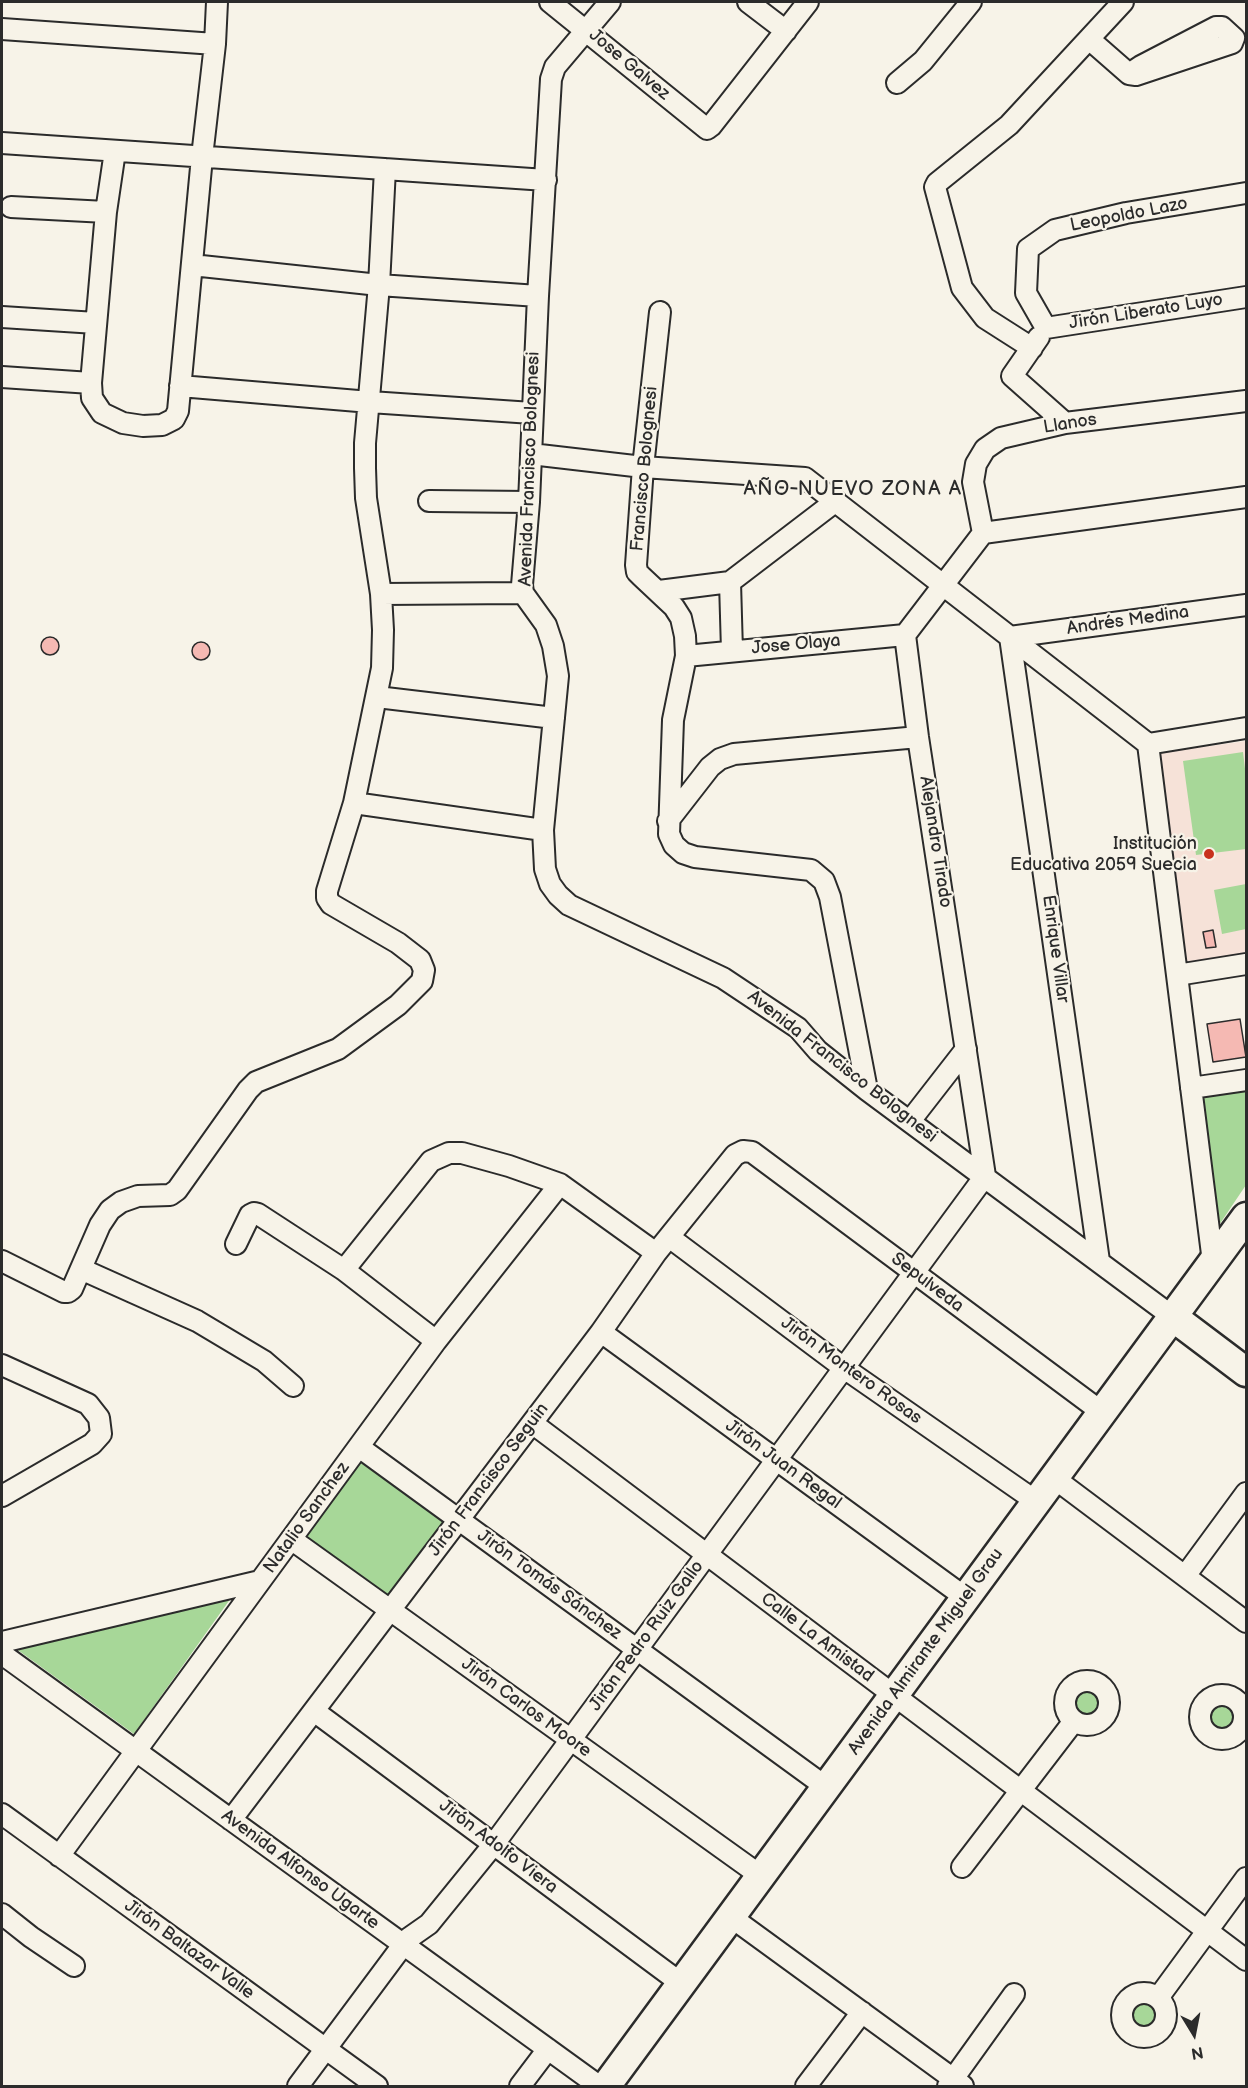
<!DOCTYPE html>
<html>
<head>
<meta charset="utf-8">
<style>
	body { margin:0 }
	#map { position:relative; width:1248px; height:2088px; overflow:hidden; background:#f7f3e8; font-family:"Balsamiq Sans",sans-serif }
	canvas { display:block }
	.frame { position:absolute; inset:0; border:3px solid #2b2b2b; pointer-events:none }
	.north { position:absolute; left:1164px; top:2004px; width:60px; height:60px; -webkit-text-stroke:4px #f7f3e8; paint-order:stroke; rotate:170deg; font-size:16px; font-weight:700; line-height:24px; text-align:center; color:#2b2b2b }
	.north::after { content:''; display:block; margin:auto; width:21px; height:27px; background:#2b2b2b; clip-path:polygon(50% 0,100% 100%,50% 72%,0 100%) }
</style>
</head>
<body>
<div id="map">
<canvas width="1248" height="2088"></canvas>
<div class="frame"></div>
<div class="north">N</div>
</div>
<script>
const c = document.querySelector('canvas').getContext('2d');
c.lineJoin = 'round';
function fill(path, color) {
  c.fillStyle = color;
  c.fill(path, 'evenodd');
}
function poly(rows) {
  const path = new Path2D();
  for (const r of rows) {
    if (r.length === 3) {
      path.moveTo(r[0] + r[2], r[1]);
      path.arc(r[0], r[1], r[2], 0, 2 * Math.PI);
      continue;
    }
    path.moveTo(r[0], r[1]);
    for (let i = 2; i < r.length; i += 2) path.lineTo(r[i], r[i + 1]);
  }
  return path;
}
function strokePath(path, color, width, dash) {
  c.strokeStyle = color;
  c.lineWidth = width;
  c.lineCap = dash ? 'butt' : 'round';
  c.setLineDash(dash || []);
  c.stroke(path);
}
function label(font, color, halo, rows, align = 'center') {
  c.font = font + ' "Balsamiq Sans",sans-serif';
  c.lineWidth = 4.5;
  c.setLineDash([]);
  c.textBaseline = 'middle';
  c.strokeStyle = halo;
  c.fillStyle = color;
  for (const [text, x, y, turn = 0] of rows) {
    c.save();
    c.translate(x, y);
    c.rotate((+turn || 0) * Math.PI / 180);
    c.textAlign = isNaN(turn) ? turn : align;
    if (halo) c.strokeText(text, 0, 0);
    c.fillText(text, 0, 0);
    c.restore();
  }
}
fill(poly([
	[1246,741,1246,956,1186,967,1159,753]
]), '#f6e2d8');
fill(poly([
	[1243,752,1246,777,1246,849,1196,855,1183,761],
	[1246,884,1246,929,1222,934,1214,890],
	[1246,1086,1246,1185,1217,1228,1199,1094],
	[361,1459,445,1523,388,1598,303,1535],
	[231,1598,134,1734,15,1648],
	[1086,1703,14],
	[1222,1716,16],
	[1144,2015,15]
]), '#a7d798');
const building = poly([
	[50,646,9],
	[201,651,9],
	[1213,930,1216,947,1206,948,1203,932,1213,930],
	[1240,1019,1246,1057,1213,1062,1207,1024,1240,1019]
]);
fill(building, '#f5b9b3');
strokePath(building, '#2b2b2b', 1.5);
const street = poly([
	[550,2,707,129,711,126,808,2],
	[610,2,555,67,551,79,538,296,529,502,522,585,523,593,546,625,553,646,558,676,543,830,545,869,550,884,558,895,569,905,723,978,798,1028,818,1051,867,1090,1173,1317],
	[748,2,786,31],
	[2,29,215,44],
	[1089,39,1129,74,1136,75,1232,43,1234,38,1222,27,1216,27,1141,66,1129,74],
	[897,83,923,61,971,2],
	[2,143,546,180],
	[115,151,106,212,91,383,92,398,102,413,123,423,143,426,162,425,174,419,178,411,202,157,215,44,217,2],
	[11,207,106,212],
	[192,265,379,285,538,296],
	[660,312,643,467,636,565,637,572,641,576,674,607,681,618,685,636,686,656,673,720,669,834,674,845,683,853,695,857,811,870,824,881,830,897,867,1090],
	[2,317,96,323],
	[1046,328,1026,293,1028,249,1055,230,1126,213,1246,193],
	[1046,328,1246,297],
	[1039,337,1012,376,1065,423],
	[1032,348,985,318,962,288,935,187,937,183,1009,125,1123,2],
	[2,377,91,383],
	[180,386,370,402,532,413],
	[531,454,643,467,805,478,1148,744],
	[429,501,529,502],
	[983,533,905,635,918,737,985,1176],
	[983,533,973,482,976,464,985,449,1001,438,1065,423,1246,401],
	[983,533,1246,497],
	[730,582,732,651],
	[659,591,730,582,836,501],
	[381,594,523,593],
	[686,656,905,635],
	[377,697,554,718],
	[1148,744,1213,1262],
	[1148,744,1246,728],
	[354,803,543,830],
	[668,821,710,767,720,759,734,754,918,737],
	[1177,975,1246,964],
	[1191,1088,1246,1080],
	[910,1121,966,1049],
	[669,1237,844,1368,1037,1502],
	[236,1244,250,1215,254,1213,258,1214,344,1270,436,1341],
	[2,1261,64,1292,68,1292,72,1289,100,1225,110,1210,121,1202,138,1196,170,1195,177,1190,248,1090,256,1082,338,1049,398,1005,422,981,424,970,420,960,398,943,331,904,327,898,327,891,354,803,382,668,383,630,381,594,366,498,365,468,365,443,379,285,385,169],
	[1099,1261,1010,637,1246,605],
	[81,1269,197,1321,264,1361,293,1386],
	[344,1270,431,1161,449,1153,462,1153,509,1166,560,1184,656,1253],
	[601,1332,966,1598],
	[2,1365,88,1404,99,1418,101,1434,92,1444,2,1496],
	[532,1423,1246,1960],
	[359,1447,826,1787],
	[1054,1478,1246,1622],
	[291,1539,761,1876],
	[1185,1576,1246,1493],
	[2,1642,260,1581],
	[2,1654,599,2086],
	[1087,1703,22],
	[1222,1717,22],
	[314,1711,682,1984],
	[2,1814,377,2086],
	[231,1820,601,1332,656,1253,735,1155,743,1151,752,1152,1103,1413],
	[59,1856,436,1341,560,1184],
	[962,1867,1074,1721],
	[2,1914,31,1937,74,1966],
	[731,1917,963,2086],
	[1144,2015,22],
	[1158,1998,1246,1878],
	[298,2086,403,1945,409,1938,429,1924,494,1844,985,1176],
	[520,2086,548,2049],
	[806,2086,862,2012],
	[948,2086,1014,1994]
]);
const secondary = poly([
	[1173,1317,1246,1372],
	[606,2086,1246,1217]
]);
strokePath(street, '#2b2b2b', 24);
strokePath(secondary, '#2b2b2b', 33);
strokePath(street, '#f7f3e8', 20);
strokePath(secondary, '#f7f3e8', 28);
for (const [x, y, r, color] of [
	[1209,854,6,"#c8321e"]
]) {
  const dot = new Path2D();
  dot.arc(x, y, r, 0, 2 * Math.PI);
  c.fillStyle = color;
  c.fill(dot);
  strokePath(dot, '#f7f3e8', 2);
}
label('18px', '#2b2b2b', '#f7f3e8', [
	["Jose Galvez",629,65,40],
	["Leopoldo Lazo",1129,215,-11],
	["Jirón Liberato Luyo",1146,312,-9],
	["Llanos",1070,424,-9],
	["Avenida Francisco Bolognesi",530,469,-88],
	["Francisco Bolognesi",645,469,-85],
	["Andrés Medina",1128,621,-8],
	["Jose Olaya",796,645,-5],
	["Alejandro Tirado",935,842,81],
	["Enrique Villar",1055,949,82],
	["Avenida Francisco Bolognesi",842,1067,38],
	["Sepulveda",927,1283,37],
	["Jirón Montero Rosas",851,1371,36],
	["Jirón Juan Regal",783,1465,36],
	["Jirón Francisco Seguin",489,1480,-53],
	["Natalio Sanchez",307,1518,-54],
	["Jirón Tomás Sánchez",549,1585,36],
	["Jirón Pedro Ruiz Gallo",647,1636,-54],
	["Calle La Amistad",817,1638,37],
	["Avenida Almirante Miguel Grau",926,1652,-54],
	["Jirón Carlos Moore",526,1708,36],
	["Jirón Adolfo Viera",498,1847,37],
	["Avenida Alfonso Ugarte",300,1870,36],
	["Jirón Baltazar Valle",189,1950,36]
]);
label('18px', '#2b2b2b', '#f7f3e8', [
	["Institución",1197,844],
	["Educativa 2059 Suecia",1197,865]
], 'right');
c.letterSpacing = '1.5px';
label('20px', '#2b2b2b', '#f7f3e8', [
	["AÑO NUEVO ZONA A",853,490]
]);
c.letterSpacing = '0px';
</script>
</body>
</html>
